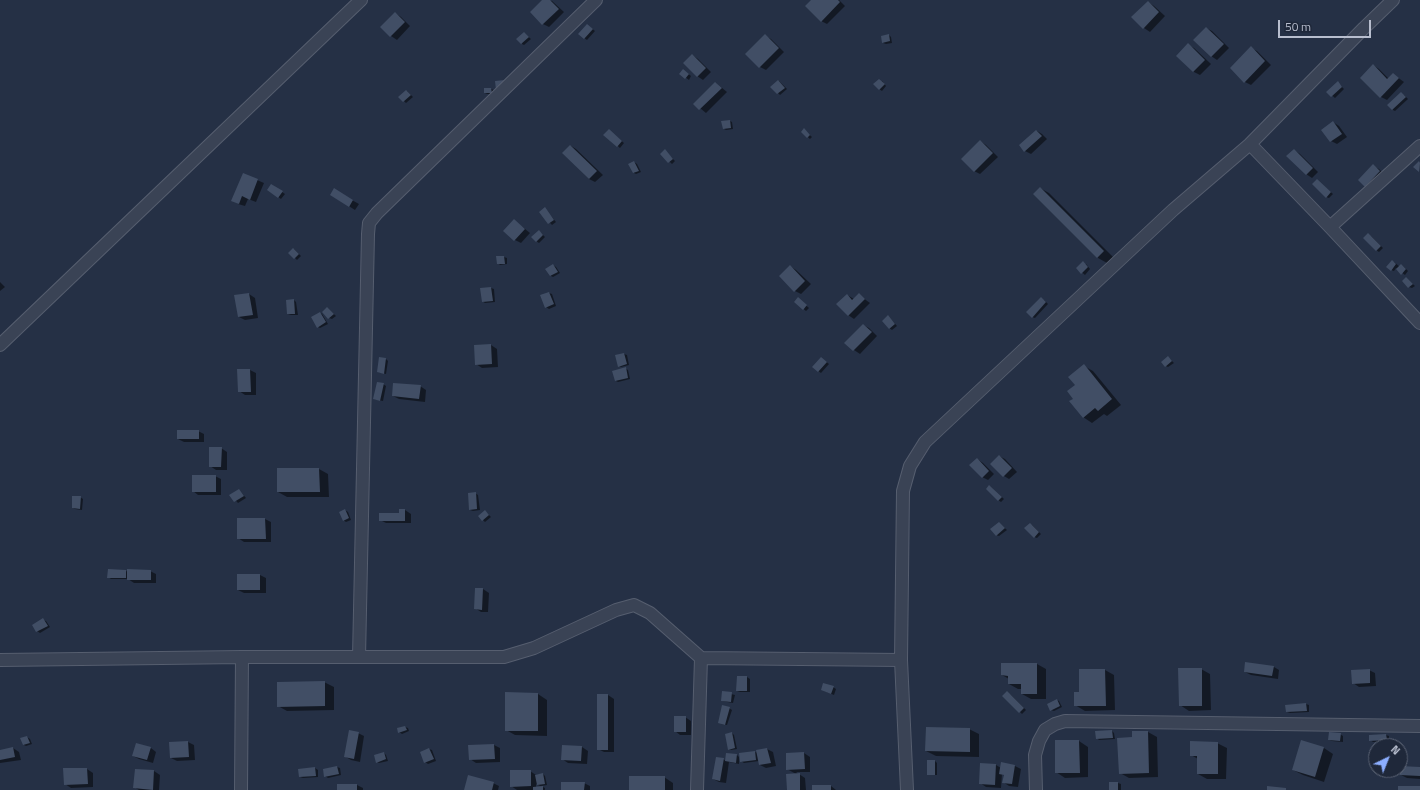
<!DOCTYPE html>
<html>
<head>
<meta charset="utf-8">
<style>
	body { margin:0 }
	#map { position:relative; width:1420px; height:790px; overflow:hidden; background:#253045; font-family:"Titillium Web",sans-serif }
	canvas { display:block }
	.north { position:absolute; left:1368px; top:738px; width:40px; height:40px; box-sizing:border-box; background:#1f283a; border:1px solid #5c6475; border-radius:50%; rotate:43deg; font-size:11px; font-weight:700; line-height:16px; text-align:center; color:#b8bece }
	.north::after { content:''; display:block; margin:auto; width:14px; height:18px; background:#8caeff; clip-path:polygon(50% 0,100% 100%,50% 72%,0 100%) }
	.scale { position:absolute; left:1278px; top:20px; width:93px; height:18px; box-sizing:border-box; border:2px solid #b8bece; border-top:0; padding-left:5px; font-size:12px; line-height:14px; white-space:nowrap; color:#b8bece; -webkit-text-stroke:3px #1f283a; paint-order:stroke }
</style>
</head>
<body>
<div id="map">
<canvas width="1420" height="790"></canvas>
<div class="north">N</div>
<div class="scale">50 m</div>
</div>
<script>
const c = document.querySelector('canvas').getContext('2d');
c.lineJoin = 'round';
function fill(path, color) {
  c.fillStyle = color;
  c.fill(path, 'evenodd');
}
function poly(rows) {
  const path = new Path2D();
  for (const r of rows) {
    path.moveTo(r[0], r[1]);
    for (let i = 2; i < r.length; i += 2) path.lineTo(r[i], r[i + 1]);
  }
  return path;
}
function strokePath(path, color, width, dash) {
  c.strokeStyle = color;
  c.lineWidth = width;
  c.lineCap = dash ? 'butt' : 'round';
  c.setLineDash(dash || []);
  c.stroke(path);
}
fill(poly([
	[544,0,552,1,564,12,549,27,543,24],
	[812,0,839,0,845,6,827,24,821,21],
	[1148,2,1154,6,1165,16,1150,32,1144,28],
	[395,13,401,17,410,26,397,40,391,36,382,27],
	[590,27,595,31,587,40,584,38],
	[1206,28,1212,31,1229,48,1217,60,1211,56],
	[524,33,531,39,524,45,522,44],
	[889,35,891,37,892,43,886,44,883,43],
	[765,36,771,39,784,52,766,70,760,67],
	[1188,45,1194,48,1211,64,1200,75,1194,72,1177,56],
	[1251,48,1257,51,1271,65,1251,85,1245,82,1231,68],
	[692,55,698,59,711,72,703,80,697,76],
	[1373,65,1379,69,1389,79,1393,74,1404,82,1387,100,1381,97],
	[686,72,691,76,689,80,681,74],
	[779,81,787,89,780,95,772,87],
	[882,81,886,86,882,91,879,89],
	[716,83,727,92,706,113,695,104],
	[1338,83,1344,89,1335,98,1328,92],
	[491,89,494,90,494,94,487,94,485,93],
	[407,91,413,97,406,103,400,97],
	[1404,95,1408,99,1395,111,1393,110,1389,105],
	[730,121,732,122,733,129,726,130,724,129],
	[1333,122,1339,126,1347,137,1337,144,1331,141],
	[804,130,812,137,810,139,802,132],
	[1037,131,1042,134,1047,139,1031,154,1025,151],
	[611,132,624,143,620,148,605,135],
	[980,141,986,145,998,157,980,174,974,171],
	[571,146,576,149,603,175,595,182,589,179,564,153],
	[1294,150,1300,154,1318,172,1312,178,1306,174],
	[665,151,675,161,672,164,662,154],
	[634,162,637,164,641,172,636,174,634,173],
	[1373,166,1379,169,1385,175,1371,189,1365,186],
	[243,174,264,183,256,202,248,199,245,206,238,204],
	[1317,180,1333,194,1329,198,1326,197],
	[272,185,285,194,281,199,268,190],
	[1040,188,1049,193,1113,257,1107,263,1098,258,1034,194],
	[334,190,359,204,355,210,331,195],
	[545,209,556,222,552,225,540,212],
	[514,220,530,233,521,243,515,240],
	[539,231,545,237,539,243,536,241],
	[1371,236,1383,248,1379,252,1376,250],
	[294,249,301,256,297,260,295,258],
	[497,257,504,257,507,258,507,264,500,265,498,263],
	[1394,262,1400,267,1401,265,1404,267,1408,271,1405,275,1396,268,1394,271,1391,270],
	[1086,264,1090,269,1085,275,1077,268],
	[553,265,556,267,560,273,553,277,551,276,547,269],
	[790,266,796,270,811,284,801,294,795,291,780,276],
	[1406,278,1415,286,1412,288,1409,287],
	[0,282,5,287,0,291],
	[491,288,494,289,495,302,485,303,482,301],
	[549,293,552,294,556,306,549,309,546,307],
	[249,294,255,298,258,318,245,320,239,317],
	[847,295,854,299,859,295,870,303,854,319,848,315],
	[294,300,296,302,298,315,291,315,288,314],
	[800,300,809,308,806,311,795,302],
	[1044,300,1048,304,1035,318,1032,317],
	[327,308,336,316,332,319,329,318],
	[320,313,322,314,328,324,320,328,318,327],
	[888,316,897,326,892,330,889,328],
	[863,325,869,328,877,336,860,354,854,350,846,343],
	[491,345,497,349,498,367,482,368,476,364],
	[624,354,627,355,629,365,621,367,619,366],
	[1168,357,1174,363,1168,367,1166,366],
	[386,359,388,361,386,374,378,372],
	[824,360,829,364,821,373,818,371],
	[1084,366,1093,371,1121,405,1107,416,1104,414,1092,423,1083,417,1074,399,1076,385],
	[625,368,628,370,630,379,618,382,616,381],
	[250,370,256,373,256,395,245,395,239,391],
	[383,384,386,386,383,401,377,400,374,399],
	[420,386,426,390,425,402,399,399,393,396],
	[198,431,204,434,204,442,184,442,178,439],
	[221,448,227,452,227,470,216,470,210,466],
	[999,456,1005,459,1017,472,1009,479,1004,476],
	[977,459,983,463,994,474,988,480,982,477],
	[319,469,328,474,329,497,287,497,278,492],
	[215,476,221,479,221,495,198,495,193,491],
	[990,486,1004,499,1001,502,998,500],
	[239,490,246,498,238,503,231,495],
	[475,493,478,495,480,510,473,511,470,510],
	[80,497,83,499,82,510,75,509,73,508],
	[345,510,348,512,351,520,346,522,343,520],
	[405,510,411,514,411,523,386,523,380,520,400,514],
	[485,511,491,517,485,522,479,516],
	[238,519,265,519,271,522,271,542,244,542,238,538],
	[999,523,1007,530,999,536,996,535],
	[1032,525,1041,534,1037,538,1034,537],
	[126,571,128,572,150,571,156,574,156,583,134,583,128,579,111,579,108,577],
	[260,575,266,578,266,593,244,593,238,590],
	[483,589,489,593,488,612,481,612,475,608],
	[43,620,46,621,50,627,40,633,37,631],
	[1037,664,1046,669,1046,699,1031,699,1022,694,1022,689,1018,689,1009,684,1009,679,1002,675],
	[1274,667,1279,670,1278,679,1251,675,1245,672],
	[1201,669,1210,674,1211,710,1189,711,1180,705],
	[1080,670,1105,670,1114,675,1115,710,1085,711,1075,705,1080,693],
	[1369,670,1375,673,1376,686,1359,687,1353,683],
	[738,677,747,677,750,679,750,692,740,692,737,691],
	[324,682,334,687,334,710,287,711,278,706],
	[833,687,836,689,834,695,824,691],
	[723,692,735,695,733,703,722,701],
	[538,694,547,700,547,736,515,735,506,730],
	[1010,694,1026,710,1022,714,1020,712],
	[608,695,614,699,614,752,604,752,598,749],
	[1057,700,1059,701,1062,707,1054,711,1051,710],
	[1306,704,1309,705,1309,712,1290,713,1287,712,1286,706],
	[729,708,732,710,727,725,721,724],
	[685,717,691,721,691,735,680,735,675,731],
	[405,727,408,728,409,731,402,734,399,732],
	[969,729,979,734,979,757,936,756,926,751],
	[1112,731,1114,733,1115,739,1099,740,1097,738],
	[1148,732,1157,737,1158,777,1129,778,1120,773,1133,738],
	[358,733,364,736,360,762,351,760,346,757],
	[732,733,734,735,737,749,731,750,728,749],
	[1340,734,1343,736,1343,742,1332,741,1329,740],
	[1386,735,1389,736,1389,741,1373,742,1370,740],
	[27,737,30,739,32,744,26,746,24,745],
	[1056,741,1079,741,1088,747,1088,777,1065,778,1056,772],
	[188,742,194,745,195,760,177,761,171,758],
	[1217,743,1227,748,1226,779,1207,779,1198,774,1198,759,1191,755],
	[494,745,500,748,500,762,476,763,470,759],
	[582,747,588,751,587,764,568,763,562,759],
	[13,748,19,752,21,760,0,763,0,751],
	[151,748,156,752,153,763,139,759,133,756],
	[1324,748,1333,754,1324,782,1303,775,1293,770],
	[429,749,432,750,436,761,428,764,425,762],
	[767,749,773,752,776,766,766,768,760,765,759,761,744,763,741,761,755,752,758,753],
	[384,753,386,755,388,761,379,763,377,762],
	[804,753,810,757,810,772,796,772,805,778,806,790,788,790,796,774,787,769],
	[737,755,739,757,739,764,729,762,726,783,719,782,713,779,723,759,726,761],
	[935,761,937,763,937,775,931,775,928,774],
	[1002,763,1015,766,1021,769,1018,787,1009,786,1003,782,1005,776,1002,774,1001,788,986,787,980,783,981,764,996,765,1001,768],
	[337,767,340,768,341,775,328,778,325,776],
	[315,768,318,770,318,777,303,778,300,777],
	[1420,768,1420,779,1407,778,1401,775],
	[64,769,87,769,93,773,93,787,71,788,65,784],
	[136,770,154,771,160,775,159,790,139,790,134,787],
	[530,771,536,775,543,774,545,776,547,785,541,786,545,788,545,790,517,790,511,786],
	[536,784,542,787,536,787],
	[664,777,673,783,673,790,630,790],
	[493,783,499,786,498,790,465,790],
	[584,783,590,786,590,790,562,790],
	[1110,783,1118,783,1121,784,1121,790,1110,790],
	[338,785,357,785,363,788,363,790,338,790],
	[831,786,836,790,813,790]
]), '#0007');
fill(poly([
	[542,0,550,0,559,9,542,25,530,12],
	[811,0,838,0,840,2,821,22,805,6],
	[1148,1,1159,12,1143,29,1131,17],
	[395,12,405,22,390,37,380,27],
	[587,24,593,29,584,39,578,34],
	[1206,27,1224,44,1211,57,1193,40],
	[524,32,529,37,521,44,516,39],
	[765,34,779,48,759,68,745,54],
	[889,34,890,41,882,43,881,36],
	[1188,43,1205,60,1193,72,1176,56],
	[1251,46,1265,61,1244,83,1230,68],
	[692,54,706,68,697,77,683,63],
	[1373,64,1387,79,1393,73,1399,78,1380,98,1360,78],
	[683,69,689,74,685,79,679,74],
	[879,79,885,84,879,90,873,84],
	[505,80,496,90,495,81],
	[778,80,785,88,777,94,770,87],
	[1338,81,1342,87,1331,97,1326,92],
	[715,82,722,88,699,110,693,104],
	[484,88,491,88,492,93,484,93],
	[406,90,411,95,403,102,398,97],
	[1401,92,1406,97,1392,110,1387,105],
	[730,120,731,128,723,129,721,121],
	[1333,121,1342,134,1330,142,1321,130],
	[804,128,810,135,807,138,801,132],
	[609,129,622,141,617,147,603,135],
	[1036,130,1042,136,1024,152,1019,145],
	[980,140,993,153,974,172,961,159],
	[570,145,597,171,589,179,562,153],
	[665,149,673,159,668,163,660,154],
	[1294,149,1313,168,1306,175,1286,156],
	[634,161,639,171,633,173,628,164],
	[1419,161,1420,163,1419,172,1413,167],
	[1373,164,1380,171,1365,187,1358,180],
	[243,173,258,179,250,200,242,196,239,204,231,201],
	[1317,179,1331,192,1326,198,1312,184],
	[271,184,283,191,278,198,267,190],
	[1040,187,1104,251,1097,258,1033,194],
	[334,188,353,200,349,207,330,195],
	[545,207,554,220,548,224,539,212],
	[514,219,525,229,514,241,503,231],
	[539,230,543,235,536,242,531,237],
	[1368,233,1381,246,1376,251,1363,238],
	[293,248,299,254,294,259,288,253],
	[496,256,504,256,505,264,497,264],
	[1392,260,1396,264,1391,271,1386,267],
	[1083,261,1088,267,1081,274,1076,268],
	[553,264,558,272,550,276,545,269],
	[1401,264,1406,269,1401,275,1396,269],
	[790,265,805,281,794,292,779,276],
	[1406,277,1413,284,1408,288,1402,281],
	[491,287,493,301,482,302,480,288],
	[549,292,554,304,545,308,540,295],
	[249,293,253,315,238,317,234,295],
	[859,293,865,299,848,316,836,304,847,294,852,300],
	[798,297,807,305,803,310,794,302],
	[1041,297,1046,302,1032,318,1026,312],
	[294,299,295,314,287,314,286,300],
	[327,307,334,314,328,319,322,312],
	[320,312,326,322,317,328,311,317],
	[888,315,895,324,889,329,882,321],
	[863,324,872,332,853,351,844,343],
	[491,344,492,364,475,365,474,345],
	[624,353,627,364,618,367,615,355],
	[1168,356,1172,361,1165,367,1161,362],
	[379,357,386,358,384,374,377,372],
	[821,357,827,362,818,372,812,367],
	[1084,364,1112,399,1098,411,1095,408,1083,418,1069,401,1073,399,1067,391,1075,385,1068,377],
	[626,367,628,378,615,381,612,371],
	[237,369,250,369,251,392,238,392],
	[377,382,384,383,380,401,373,399],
	[393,383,421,385,419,399,392,396],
	[177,430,199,430,199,439,177,439],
	[209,447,222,447,221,467,209,467],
	[999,455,1012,468,1003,477,990,464],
	[977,458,989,471,982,478,969,465],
	[277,468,319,468,320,492,277,492],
	[192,475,216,475,216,492,192,492],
	[989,485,1002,497,998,501,986,489],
	[239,489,244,496,234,502,229,495],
	[476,492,477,509,469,510,468,493],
	[72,496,81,496,80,509,72,508],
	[345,509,349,518,343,521,339,512],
	[399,509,405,509,405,521,379,521,379,513,399,513],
	[485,510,489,515,482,521,478,516],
	[237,518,265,518,266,539,237,539],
	[999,522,1005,528,996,536,990,529],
	[1030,523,1039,532,1034,538,1024,528],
	[108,569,126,570,126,578,107,578],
	[127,569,151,570,151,580,127,580],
	[237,574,260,574,260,590,237,590],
	[475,588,483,588,482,610,474,609],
	[43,618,48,626,36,632,32,625],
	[1245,662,1274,666,1272,676,1244,672],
	[1001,663,1037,663,1037,694,1021,694,1021,684,1008,684,1008,676,1001,675],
	[1178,668,1202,668,1202,706,1179,706],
	[1079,669,1105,669,1106,706,1074,706,1074,692,1079,692],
	[1370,669,1370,683,1352,684,1351,670],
	[737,676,747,676,747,691,736,691],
	[325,681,325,706,277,707,277,682],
	[823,683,834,686,831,694,821,690],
	[722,691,732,692,731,702,721,701],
	[1007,691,1024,708,1019,713,1002,696],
	[505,692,538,693,538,731,505,731],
	[597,694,608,694,608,750,597,750],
	[1057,699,1060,706,1050,711,1047,704],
	[1306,703,1307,711,1286,712,1285,705],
	[722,705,730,707,725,725,718,723],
	[674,716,686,716,686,732,674,732],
	[405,726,407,730,398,733,397,728],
	[926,727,970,728,970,752,925,751],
	[349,730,359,732,354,759,344,757],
	[1112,730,1113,738,1096,739,1095,731],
	[1132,731,1148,731,1149,773,1119,774,1117,738,1132,737],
	[732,732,735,748,728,750,725,734],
	[1329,732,1341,733,1340,741,1328,740],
	[1386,734,1387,740,1369,741,1369,735],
	[27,736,30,743,23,745,20,738],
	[1055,740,1079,740,1080,773,1055,773],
	[1301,740,1324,747,1315,777,1292,770],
	[188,741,189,757,170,758,169,742],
	[1190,741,1218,742,1218,774,1197,774,1197,756,1190,756],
	[136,743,151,747,147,760,132,756],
	[494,744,495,759,469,760,468,745],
	[562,745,582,746,581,761,561,760],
	[13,747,15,757,0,760,0,750],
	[429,748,434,759,424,763,420,752],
	[767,748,771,763,759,765,756,750],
	[755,751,756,760,740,762,739,753],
	[384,752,386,759,376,763,374,755],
	[804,752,805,769,786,770,786,753],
	[726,753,737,754,736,763,725,761],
	[716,757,724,758,720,781,712,779],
	[927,760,935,760,935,775,927,775],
	[1001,762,1015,765,1012,784,1002,783,1004,775,999,774],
	[980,763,996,764,995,785,979,784],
	[337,766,339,774,324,777,323,769],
	[1400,766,1420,767,1420,776,1400,775],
	[315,767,316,776,299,777,298,769],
	[63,768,87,768,88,784,64,785],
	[135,769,154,770,153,790,133,788],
	[510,770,531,770,531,786,510,787],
	[543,773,545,784,537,785,535,775],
	[800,773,800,790,787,790,786,774],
	[468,775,494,782,492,790,464,790],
	[629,776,665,776,665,790,629,790],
	[561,782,585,782,584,790,561,790],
	[1109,782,1118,782,1118,790,1109,790],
	[337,784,357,784,357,790,337,790],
	[812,785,831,785,831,790,812,790],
	[543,786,543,790,533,790,533,787],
	[1267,786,1286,788,1286,790,1267,790],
	[1398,786,1420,786,1420,790,1398,790]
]), '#414e65');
const street = poly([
	[1250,144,1330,227,1420,323],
	[1330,227,1420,146],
	[0,345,361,0],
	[359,657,368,234,369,223,377,213,596,0],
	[0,660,242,657,504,657,534,648,616,610,634,605,650,613,701,658],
	[241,790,242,657],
	[697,790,701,658,901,660],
	[907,790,901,660,903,491,910,466,925,442,1173,210,1250,144,1364,28,1393,0],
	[1036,790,1035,755,1039,741,1045,730,1055,724,1065,721,1420,726]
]);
strokePath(street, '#565e6f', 14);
strokePath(street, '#3a4355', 12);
</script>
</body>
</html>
